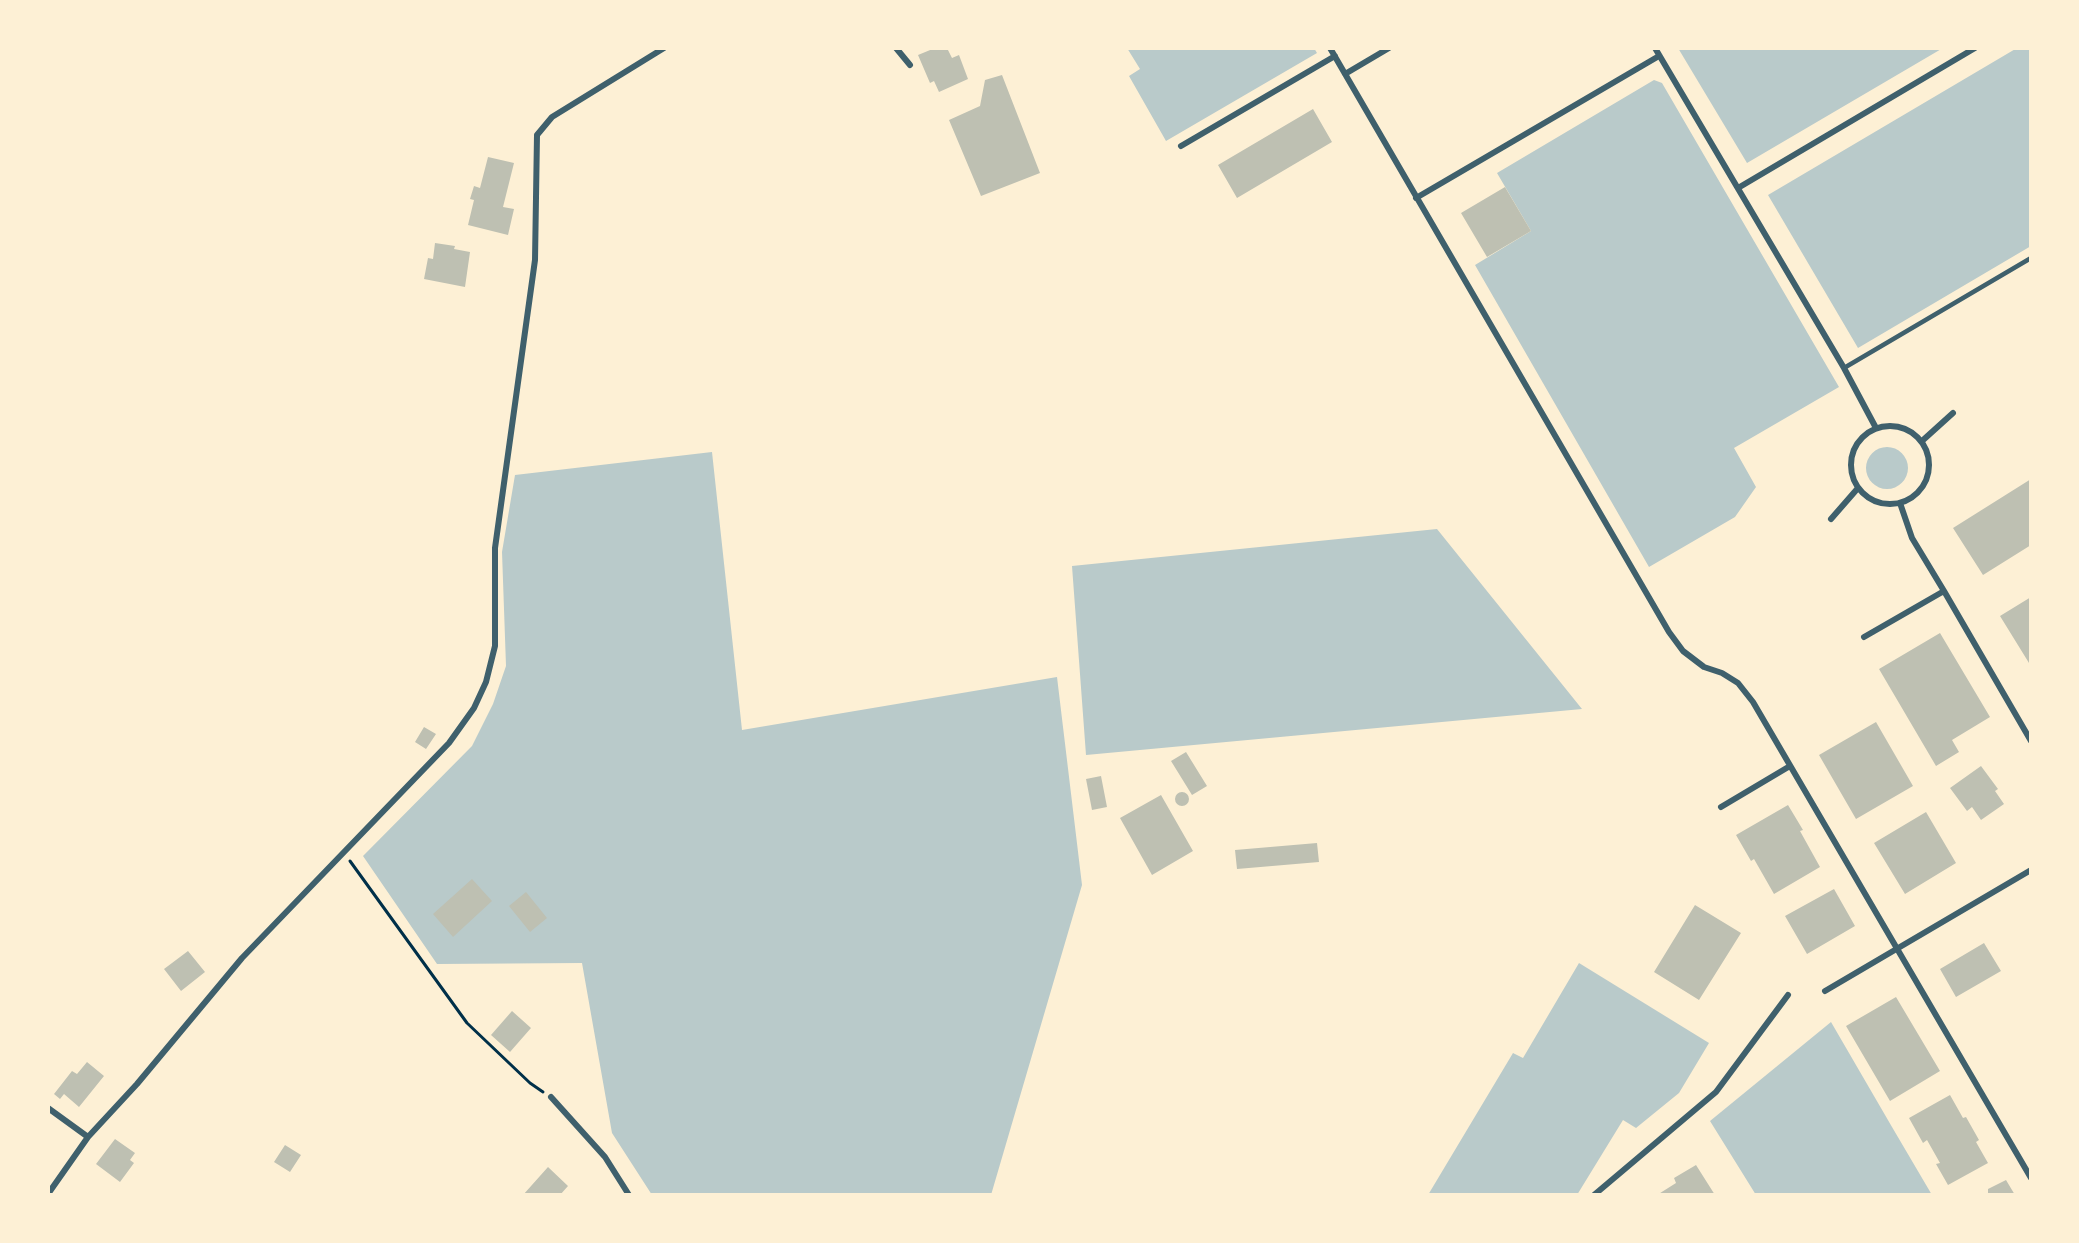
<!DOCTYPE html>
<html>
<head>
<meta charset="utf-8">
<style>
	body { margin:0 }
	#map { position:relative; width:2079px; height:1243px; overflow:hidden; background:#fdf0d5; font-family:Poppins,sans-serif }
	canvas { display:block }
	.frame { position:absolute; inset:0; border:50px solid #fdf0d5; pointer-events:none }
</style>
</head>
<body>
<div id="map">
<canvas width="2079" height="1243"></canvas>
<div class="frame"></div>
</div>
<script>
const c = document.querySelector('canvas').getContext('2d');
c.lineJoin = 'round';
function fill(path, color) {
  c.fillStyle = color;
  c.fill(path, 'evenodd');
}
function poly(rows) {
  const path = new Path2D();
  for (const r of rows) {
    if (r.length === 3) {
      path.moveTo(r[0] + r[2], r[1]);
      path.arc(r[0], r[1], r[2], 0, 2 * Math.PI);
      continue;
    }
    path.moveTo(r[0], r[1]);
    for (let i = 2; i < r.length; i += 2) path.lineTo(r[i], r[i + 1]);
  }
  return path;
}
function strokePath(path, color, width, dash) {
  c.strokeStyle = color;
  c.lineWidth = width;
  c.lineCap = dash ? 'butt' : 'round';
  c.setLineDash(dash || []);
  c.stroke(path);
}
fill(poly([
	[1127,48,1314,48,1317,53,1166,141,1129,76,1140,69],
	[1678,48,1943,48,1747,163],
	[2017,48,2031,48,2031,246,1858,348,1768,195],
	[1654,80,1662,83,1839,387,1734,448,1756,487,1735,517,1649,567,1475,265,1531,231,1497,173],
	[1887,468,21],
	[712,452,742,730,1057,677,1082,885,991,1195,652,1195,612,1133,582,963,437,964,363,856,472,746,493,704,506,666,502,552,515,475],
	[1437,529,1582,709,1086,755,1072,566],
	[1579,963,1709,1043,1679,1093,1636,1128,1623,1120,1577,1195,1428,1195,1513,1053,1523,1058],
	[1831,1022,1892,1127,1932,1195,1756,1195,1710,1121]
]), '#b9caca');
fill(poly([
	[935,48,947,48,952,58,959,55,968,79,939,92,934,81,930,83,918,55],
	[1002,75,1040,173,981,196,949,120,980,106,985,80],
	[1313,109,1332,142,1237,198,1218,165],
	[488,157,514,163,503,207,514,209,508,235,468,225,474,200,470,199,474,186,480,188],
	[1505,187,1531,231,1487,257,1461,213],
	[435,243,455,246,454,249,470,252,465,287,424,279,428,258,433,259],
	[2031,479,2031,545,1983,575,1953,528],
	[2031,597,2031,662,2029,663,2000,616],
	[1940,633,1990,717,1952,740,1959,752,1936,766,1879,669],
	[1876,722,1913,786,1856,819,1819,755],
	[424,727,436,734,426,749,415,742],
	[1186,752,1207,786,1192,795,1171,761],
	[1981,766,1998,789,1995,791,2004,804,1981,820,1972,807,1967,811,1950,788],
	[1101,776,1107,807,1092,810,1086,779],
	[1182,799,7],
	[1161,795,1193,851,1152,875,1120,818],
	[1788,805,1803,830,1800,831,1820,867,1774,894,1754,859,1751,861,1736,835],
	[1926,812,1956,863,1905,894,1874,843],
	[1317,843,1319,862,1237,869,1235,850],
	[472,879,492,901,453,937,433,914],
	[1834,889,1855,926,1807,954,1785,916],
	[526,892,547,918,530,932,509,906],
	[1695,905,1741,933,1699,1000,1654,972],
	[1984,943,2001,971,1956,997,1940,969],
	[188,951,205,972,181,991,164,969],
	[1896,997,1940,1071,1890,1101,1846,1026],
	[512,1011,531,1028,510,1052,491,1035],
	[87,1062,104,1076,79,1107,64,1094,60,1099,54,1094,72,1071,77,1074],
	[1950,1095,1963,1118,1966,1117,1979,1140,1976,1142,1988,1163,1948,1185,1936,1164,1940,1163,1927,1140,1923,1143,1909,1118],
	[115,1139,135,1153,130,1160,134,1163,120,1182,96,1164],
	[285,1145,301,1155,290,1172,274,1162],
	[1696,1165,1715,1195,1657,1195,1676,1183,1674,1178],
	[548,1167,568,1186,560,1195,523,1195],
	[2006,1180,2015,1195,1984,1195,1988,1193,1988,1189]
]), '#bec0b2');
strokePath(poly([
	[350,861,467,1023,530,1083,543,1092]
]), '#003049', 3);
strokePath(poly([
	[1844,368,2031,258]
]), '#3f606c', 4.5);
strokePath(poly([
	[896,48,910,65],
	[1330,48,1669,632,1683,651,1704,667,1722,673,1738,683,1753,702,2031,1178],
	[1655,48,1844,368,1876,428],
	[1345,74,1389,48],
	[1181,146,1335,56],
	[1738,188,1975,48],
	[1416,198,1659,56],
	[1890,465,39],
	[1922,441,1953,413],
	[1900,503,1912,538,1944,591],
	[1831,519,1858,488],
	[1864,637,1944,591,2031,741],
	[1721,807,1790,766],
	[1825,991,2031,870],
	[551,1097,605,1157,629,1195],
	[48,1108,88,1137],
	[48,1194,88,1137,137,1084,242,958,449,743,474,708,486,682,495,646,495,548,535,260,537,135,552,117,664,48],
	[1594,1195,1716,1092,1788,995]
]), '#3f606c', 6);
</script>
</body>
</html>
